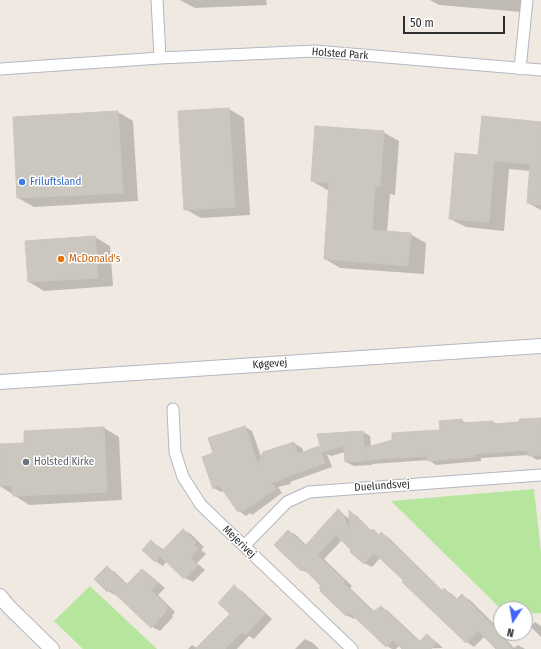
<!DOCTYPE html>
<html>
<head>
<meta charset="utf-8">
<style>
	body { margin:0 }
	#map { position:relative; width:541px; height:649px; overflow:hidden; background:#efe9e1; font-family:"Fira Sans Condensed",sans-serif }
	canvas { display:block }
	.north { position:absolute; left:493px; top:601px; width:40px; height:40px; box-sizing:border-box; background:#fff; border:1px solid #ababab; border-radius:50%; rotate:192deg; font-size:11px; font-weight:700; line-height:16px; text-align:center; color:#2e2e2e }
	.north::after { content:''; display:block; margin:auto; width:14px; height:18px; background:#4264fb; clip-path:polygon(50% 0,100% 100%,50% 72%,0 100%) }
	.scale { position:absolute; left:403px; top:16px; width:102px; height:18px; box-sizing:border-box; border:2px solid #2e2e2e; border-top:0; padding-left:5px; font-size:12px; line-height:14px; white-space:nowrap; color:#2e2e2e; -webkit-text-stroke:3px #fff; paint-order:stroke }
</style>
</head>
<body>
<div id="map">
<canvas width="541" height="649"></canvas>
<div class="north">N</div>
<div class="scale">50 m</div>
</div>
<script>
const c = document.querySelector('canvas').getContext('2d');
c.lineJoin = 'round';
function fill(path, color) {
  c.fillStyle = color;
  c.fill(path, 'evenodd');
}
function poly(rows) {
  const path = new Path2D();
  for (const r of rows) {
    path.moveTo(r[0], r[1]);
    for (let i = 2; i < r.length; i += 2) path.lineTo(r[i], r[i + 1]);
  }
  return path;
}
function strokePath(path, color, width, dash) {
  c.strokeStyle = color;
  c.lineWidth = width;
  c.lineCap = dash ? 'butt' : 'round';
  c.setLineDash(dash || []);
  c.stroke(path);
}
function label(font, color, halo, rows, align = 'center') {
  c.font = font + ' "Fira Sans Condensed",sans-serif';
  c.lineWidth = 3;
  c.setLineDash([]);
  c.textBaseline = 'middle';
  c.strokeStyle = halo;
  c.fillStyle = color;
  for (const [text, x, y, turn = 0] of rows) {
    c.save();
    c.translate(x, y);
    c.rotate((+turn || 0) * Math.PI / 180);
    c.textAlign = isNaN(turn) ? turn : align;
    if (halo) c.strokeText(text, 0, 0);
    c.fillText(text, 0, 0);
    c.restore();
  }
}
fill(poly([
	[534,489,541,553,541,613,525,614,525,609,501,609,391,501],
	[90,586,157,649,83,649,54,621]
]), '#b6e59e');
fill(poly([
	[180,0,266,0,267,5,195,8],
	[430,0,522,0,522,12,439,5],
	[229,109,244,118,250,215,201,218,185,209],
	[118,112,133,121,138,201,34,207,18,198],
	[541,123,541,210,528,203,530,171,509,169,504,231,466,227,450,219,479,157],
	[383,132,399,141,395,195,390,194,387,232,410,234,426,243,424,274,340,268,325,259,330,190,327,190,312,181],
	[95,237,110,246,113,286,44,291,29,282],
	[541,419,541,459,537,460,529,455,481,458,481,461,436,465,429,460,372,464,372,465,354,466,346,462,345,452,331,456,327,454,332,467,290,482,291,484,278,487,282,493,252,515,250,513,246,516,239,511,224,491,221,492,214,488,214,453,245,427,252,431,262,459,294,443,302,448,304,453,319,448,322,450,363,432,370,436,371,447,441,431,461,420,468,424,493,422,498,425,519,423],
	[104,428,119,437,122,500,29,505,0,486,0,445,25,444],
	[338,510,341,512,341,513,350,519,350,512,357,516,372,531,380,535,382,533,389,538,443,591,444,590,452,594,458,600,462,596,470,600,501,631,501,633,503,633,502,635,514,648,518,645,525,649,497,649,484,637,474,647,467,642,403,582,404,580,380,558,372,567,364,563,342,540,324,559,352,586,350,588,375,612,381,607,388,611,421,642,427,635,434,640,443,648,404,649,400,645,396,649,392,649,387,646,356,617,354,619,346,615,310,574,302,570,288,531,296,535,306,545],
	[183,530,191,534,204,547,201,550,206,554,197,563,205,570,193,582,185,578,167,561,163,566,155,561,151,541,164,550],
	[107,568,115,572,128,585,142,570,150,575,165,588,158,595,175,612,172,616,173,617,160,631,152,627,117,594,115,595,108,591],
	[234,587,242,591,272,619,254,639,249,636,237,649,188,649,192,645,197,648,231,614],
	[535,622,541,626,541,637,531,627],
	[305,639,313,643,319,649,295,649]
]), '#0003');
const building = poly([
	[229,108,235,207,184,210,178,111,229,108],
	[118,111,123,193,17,198,13,117,118,111],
	[482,116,541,122,541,205,527,203,530,164,494,161,489,222,449,219,455,153,478,155,482,116],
	[315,126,384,131,380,187,375,186,372,230,411,233,408,266,324,259,329,183,311,181,315,126],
	[95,236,98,278,28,282,25,241,95,236],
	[541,418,541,455,528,456,528,450,474,454,474,457,428,461,427,456,365,460,365,461,345,462,344,446,322,452,317,434,363,431,364,448,392,440,392,433,440,430,439,421,462,419,462,423,493,421,493,424,518,422,520,419,541,418],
	[245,426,258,465,263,452,294,442,298,454,319,446,325,463,283,478,284,479,271,483,276,489,243,511,242,509,238,512,219,485,213,489,202,457,213,453,208,438,245,426],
	[104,427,107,492,13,496,12,485,0,486,0,444,24,443,24,431,104,427],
	[338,509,343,514,349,530,350,529,349,510,371,531,373,529,379,535,381,532,442,591,444,588,456,600,462,594,496,629,495,630,512,649,496,649,478,631,466,643,402,582,403,580,374,553,364,564,350,552,351,550,336,535,317,555,345,581,343,583,373,612,381,606,419,642,427,634,436,643,431,649,402,649,393,640,386,647,349,612,346,616,320,591,321,590,319,588,321,586,304,569,301,571,274,545,288,530,305,546,338,509],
	[183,529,196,542,194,545,198,549,190,558,198,565,184,579,160,556,155,562,142,550,151,540,162,551,183,529],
	[107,566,126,585,142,569,158,583,151,590,168,607,165,611,166,612,151,628,110,589,107,592,94,579,107,566],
	[234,585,265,614,245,635,242,632,225,649,195,649,230,614,218,603,234,585]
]);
fill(building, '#cbc7bf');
strokePath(building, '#cbc5ba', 1);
const minor = poly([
	[157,0,160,58],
	[0,69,160,58,315,51,541,70],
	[520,69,527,0],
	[173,409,175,452,183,477,201,505,352,649],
	[244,546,287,502,309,492,541,475]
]);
const tertiary = poly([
	[0,382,541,346],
	[0,596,8,606,52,649]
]);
strokePath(minor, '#b4b7c1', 13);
strokePath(tertiary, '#b4b7c1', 16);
strokePath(minor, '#fff', 11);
strokePath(tertiary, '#fff', 14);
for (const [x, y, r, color] of [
	[22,182,4,"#3f7fe0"],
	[61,259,4,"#e8710a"],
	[26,462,4,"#6b7280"]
]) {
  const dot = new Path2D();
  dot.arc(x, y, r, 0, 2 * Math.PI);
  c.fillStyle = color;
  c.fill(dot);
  strokePath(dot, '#fff', 1.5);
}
label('11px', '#2e2e2e', '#fff', [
	["Holsted Park",340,54,4],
	["Køgevej",270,364,-4],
	["Duelundsvej",382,486,-4],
	["Mejerivej",239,542,44]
]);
label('11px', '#366cbe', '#fff', [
	["Friluftsland",30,182]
], 'left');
label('11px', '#c56008', '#fff', [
	["McDonald's",69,259]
], 'left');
label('11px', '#5b616d', '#fff', [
	["Holsted Kirke",34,462]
], 'left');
</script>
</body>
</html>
